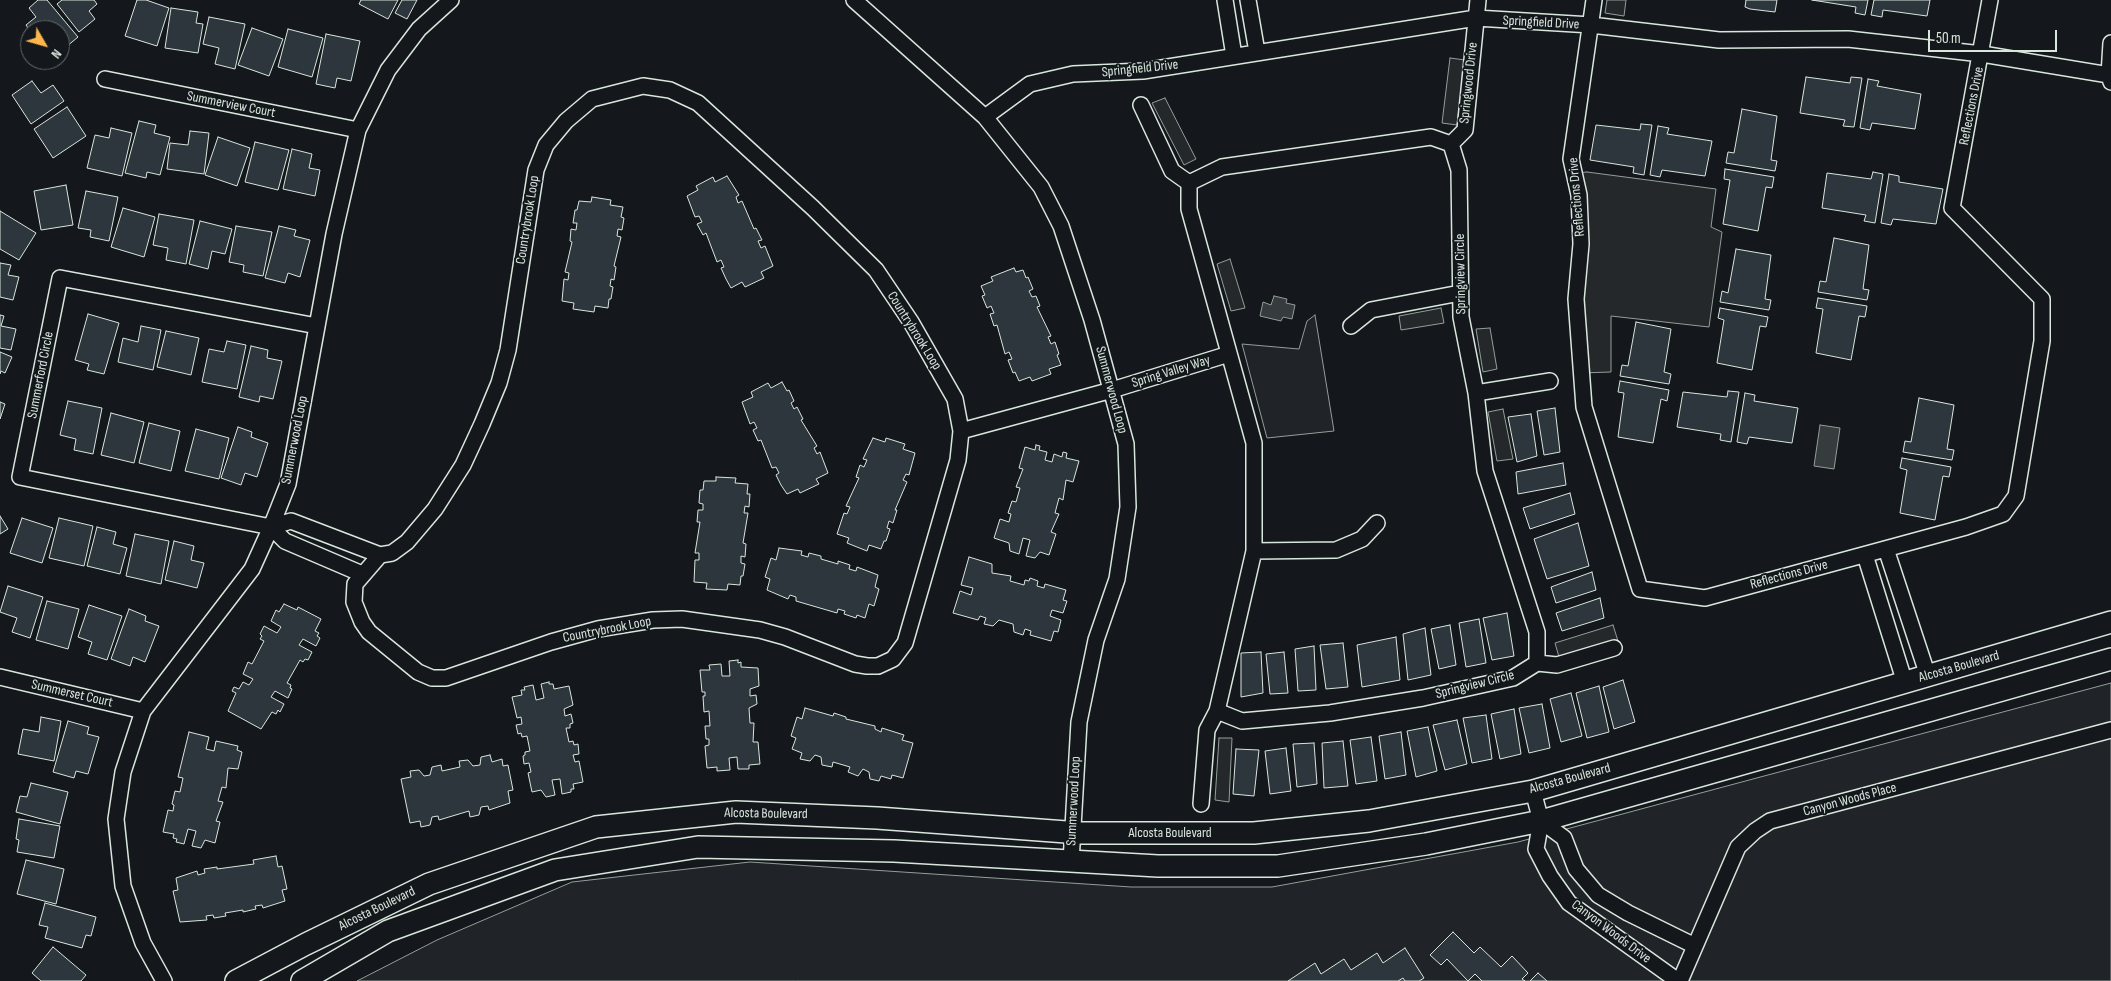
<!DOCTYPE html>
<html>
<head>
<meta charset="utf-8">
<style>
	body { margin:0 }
	#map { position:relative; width:2111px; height:981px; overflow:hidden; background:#14181c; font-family:"Sofia Sans Condensed",sans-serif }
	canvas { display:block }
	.north { position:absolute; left:20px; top:20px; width:50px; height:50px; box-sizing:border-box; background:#14181c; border:1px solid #626a69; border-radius:50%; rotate:128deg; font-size:14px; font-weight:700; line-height:20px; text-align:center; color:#d8e6dc }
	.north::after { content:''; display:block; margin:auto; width:18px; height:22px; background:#ffb74d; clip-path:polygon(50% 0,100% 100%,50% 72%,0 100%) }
	.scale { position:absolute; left:1928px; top:30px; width:129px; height:22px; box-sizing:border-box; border:2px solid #d8e6dc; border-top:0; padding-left:6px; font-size:15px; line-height:18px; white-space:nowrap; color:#d8e6dc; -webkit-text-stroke:4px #14181c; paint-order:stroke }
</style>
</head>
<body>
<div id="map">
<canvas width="2111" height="981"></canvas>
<div class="north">N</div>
<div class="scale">50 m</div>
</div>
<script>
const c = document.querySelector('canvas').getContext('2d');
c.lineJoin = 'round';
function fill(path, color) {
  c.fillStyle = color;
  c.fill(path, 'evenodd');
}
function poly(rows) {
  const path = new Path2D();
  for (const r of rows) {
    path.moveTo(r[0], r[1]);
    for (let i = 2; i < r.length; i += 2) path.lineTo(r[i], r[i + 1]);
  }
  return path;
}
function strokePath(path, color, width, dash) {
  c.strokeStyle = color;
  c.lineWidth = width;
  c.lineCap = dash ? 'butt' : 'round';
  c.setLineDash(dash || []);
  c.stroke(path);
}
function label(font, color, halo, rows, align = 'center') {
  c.font = font + ' "Sofia Sans Condensed",sans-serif';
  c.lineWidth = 4;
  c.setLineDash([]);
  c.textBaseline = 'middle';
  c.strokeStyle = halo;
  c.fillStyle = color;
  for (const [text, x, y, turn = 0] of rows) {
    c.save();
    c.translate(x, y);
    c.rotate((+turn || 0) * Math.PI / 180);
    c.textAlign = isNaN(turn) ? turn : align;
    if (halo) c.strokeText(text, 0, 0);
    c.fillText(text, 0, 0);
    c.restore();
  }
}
const green = poly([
	[1315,315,1334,431,1267,438,1242,344,1299,349,1307,321,1315,315],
	[2111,683,2111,981,357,981,437,940,572,882,750,862,1131,887,1272,887,1518,842,2111,683]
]);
fill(green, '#202428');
strokePath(green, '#939e99', 1);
const parking = poly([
	[1607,0,1626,0,1624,16,1605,13,1607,0],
	[1450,58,1465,60,1457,125,1442,123,1450,58],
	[1165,98,1196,159,1184,165,1152,103,1165,98],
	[1587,172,1716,189,1711,227,1722,232,1709,327,1611,316,1611,372,1581,373,1574,173,1587,172],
	[1230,259,1245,308,1231,311,1217,264,1230,259],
	[1441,308,1444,323,1401,330,1399,316,1441,308],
	[1490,328,1497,369,1483,372,1476,329,1490,328],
	[1503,409,1513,459,1497,461,1488,412,1503,409],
	[1613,625,1618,641,1559,657,1555,643,1613,625],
	[1219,738,1232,738,1229,802,1215,800,1219,738]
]);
fill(parking, '#24282b');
strokePath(parking, '#939e99', 1);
const water = poly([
	[1274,296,1287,299,1286,303,1295,305,1292,319,1283,317,1281,321,1260,316,1263,302,1271,305,1274,296],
	[1820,425,1840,428,1834,469,1814,466,1820,425]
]);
fill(water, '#363b3e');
strokePath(water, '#939e99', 1);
const building = poly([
	[38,0,47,0,78,37,60,52,60,30,30,31,26,25,36,17,29,8,38,0],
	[62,0,94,0,97,4,89,11,95,19,79,32,57,4,62,0],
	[137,0,146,0,169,8,157,46,125,36,137,0],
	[361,0,398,0,388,19,359,4,361,0],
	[402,0,417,0,407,19,395,13,402,0],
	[1746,0,1777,0,1775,12,1750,9,1745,7,1746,0],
	[1812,0,1868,0,1865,15,1855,13,1856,7,1812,0],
	[1874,0,1930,0,1927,16,1883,10,1882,17,1871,15,1874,0],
	[171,8,198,12,196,23,203,24,198,53,165,48,171,8],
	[209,17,245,24,235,69,215,64,219,48,203,44,209,17],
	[252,28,283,39,269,76,238,65,252,28],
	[288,29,323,38,312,77,278,67,288,29],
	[326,34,360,41,351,81,337,78,335,88,316,84,326,34],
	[1806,77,1850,83,1851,77,1862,78,1854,127,1843,126,1845,120,1800,113,1806,77],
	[1868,79,1879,81,1877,86,1921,94,1915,129,1872,123,1870,130,1860,128,1868,79],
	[32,81,41,93,53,85,64,101,31,124,12,95,32,81],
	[67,107,86,136,53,158,34,129,67,107],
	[1742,109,1777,116,1771,160,1777,161,1775,171,1726,163,1728,152,1734,153,1742,109],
	[139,121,156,125,154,133,170,137,160,175,147,172,146,178,125,173,139,121],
	[1641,124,1652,125,1644,175,1633,173,1634,167,1590,160,1596,125,1640,130,1641,124],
	[1658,126,1669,128,1667,134,1712,141,1705,176,1662,170,1660,177,1650,175,1658,126],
	[111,128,132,133,122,176,87,168,95,135,109,138,111,128],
	[190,131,209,133,204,174,167,169,170,143,188,145,190,131],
	[218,137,250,148,237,186,205,175,218,137],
	[255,142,289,150,278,190,245,182,255,142],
	[292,149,312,154,309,168,320,170,315,196,283,189,292,149],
	[1725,169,1774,177,1772,188,1766,187,1758,231,1723,224,1730,180,1724,179,1725,169],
	[1873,172,1883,174,1875,223,1864,221,1866,215,1822,208,1827,173,1871,179,1873,172],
	[1889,174,1899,176,1899,182,1943,189,1936,224,1893,219,1891,225,1881,223,1889,174],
	[727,176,739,195,736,197,738,203,742,201,754,229,756,228,762,240,758,241,761,248,765,246,773,266,761,272,764,278,745,287,742,282,731,288,726,279,721,268,724,267,721,260,717,262,706,233,703,235,697,224,702,222,699,216,695,217,687,196,698,190,696,186,713,177,715,182,727,176],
	[66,185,73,225,41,230,34,191,66,185],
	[86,191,118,197,109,241,90,237,91,230,78,228,86,191],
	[592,197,611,200,610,205,623,207,621,217,624,218,622,230,618,229,617,236,621,237,614,266,616,267,614,280,611,279,610,286,613,287,611,299,609,299,608,308,595,306,594,312,573,309,574,303,562,301,564,279,568,280,569,273,565,272,572,242,570,241,571,229,576,230,577,223,573,223,575,210,577,210,579,201,591,202,592,197],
	[123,208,155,217,144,257,111,247,123,208],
	[0,211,36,233,19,260,0,249,0,211],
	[159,214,194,220,186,264,166,260,168,248,153,245,159,214],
	[200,221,232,229,225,254,212,251,208,269,189,264,200,221],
	[236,226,272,232,263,276,243,272,244,265,229,262,236,226],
	[279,226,296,230,294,236,310,240,300,277,288,273,285,283,265,278,279,226],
	[1834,238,1869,245,1863,289,1869,290,1867,300,1818,292,1820,281,1826,282,1834,238],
	[1736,249,1771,255,1765,299,1771,300,1769,310,1720,302,1722,291,1728,293,1736,249],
	[0,263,11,265,8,275,19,277,13,300,0,297,0,263],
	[1014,268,1016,272,1023,270,1026,278,1028,277,1033,289,1029,291,1032,297,1036,296,1040,306,1037,307,1051,336,1048,337,1051,344,1055,342,1059,354,1057,355,1061,365,1049,369,1051,374,1032,381,1030,377,1019,381,1015,372,1013,373,1008,360,1012,359,1009,352,1005,354,997,325,994,326,990,314,994,313,991,306,987,308,982,296,985,295,981,286,993,281,991,277,1014,268],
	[1818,298,1867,306,1865,317,1859,316,1851,360,1816,353,1823,309,1816,308,1818,298],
	[1720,308,1768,317,1766,327,1760,326,1752,370,1717,363,1724,320,1718,318,1720,308],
	[88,314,119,323,104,374,87,370,89,364,75,360,88,314],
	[0,315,4,316,1,326,16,329,11,350,0,348,0,315],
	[1636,322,1671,329,1664,372,1671,374,1669,384,1620,376,1622,365,1628,366,1636,322],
	[141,326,161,330,153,370,118,362,123,338,138,342,141,326],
	[166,331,199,338,191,375,157,367,166,331],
	[227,341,246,345,237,389,202,382,209,349,224,352,227,341],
	[251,346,268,350,267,358,282,361,273,399,260,396,259,402,239,397,251,346],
	[0,352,12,357,5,373,1,371,0,374,0,352],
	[1620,381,1669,390,1667,401,1661,399,1653,443,1618,437,1624,393,1618,392,1620,381],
	[782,382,787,391,789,390,794,401,791,403,794,409,797,407,803,419,801,420,817,446,814,448,817,454,820,452,828,473,816,479,819,484,800,493,798,489,787,494,781,485,776,475,779,473,776,467,772,468,761,440,758,441,753,430,757,428,754,422,750,424,742,402,753,397,751,392,768,383,771,388,782,382],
	[1728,391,1739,392,1731,442,1720,440,1721,434,1677,427,1683,392,1727,397,1728,391],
	[1745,393,1755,395,1754,401,1798,408,1792,443,1749,437,1747,444,1737,442,1745,393],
	[1919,398,1954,405,1947,449,1954,450,1952,460,1903,452,1905,441,1911,442,1919,398],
	[68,401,102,408,93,454,74,450,76,439,60,435,68,401],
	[0,402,5,404,0,419,0,402],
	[1555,408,1560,452,1544,455,1537,411,1555,408],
	[111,413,144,422,134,463,101,455,111,413],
	[1531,414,1537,456,1517,462,1508,417,1531,414],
	[149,423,180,431,171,471,139,463,149,423],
	[238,427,252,432,251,437,268,443,257,477,245,473,241,485,221,478,238,427],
	[196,429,229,438,219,479,185,471,196,429],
	[873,438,885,442,886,438,905,444,903,449,915,453,909,475,906,474,903,480,907,482,895,510,897,510,893,523,889,521,887,528,890,529,886,541,884,541,881,549,869,545,867,551,847,543,849,538,837,534,844,513,847,514,850,507,846,506,859,478,856,477,860,465,864,467,867,460,863,459,873,438],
	[1036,445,1040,446,1039,450,1047,452,1045,460,1052,462,1054,454,1062,457,1063,452,1067,453,1066,458,1079,461,1073,482,1066,480,1063,500,1059,498,1055,513,1059,514,1051,532,1056,534,1049,555,1040,552,1035,558,1026,556,1030,540,1023,538,1019,554,1010,551,1009,543,994,538,1000,519,1009,522,1011,514,1008,513,1012,501,1016,502,1020,488,1016,487,1023,469,1019,468,1025,447,1035,450,1036,445],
	[1902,458,1951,467,1949,477,1943,476,1935,520,1900,513,1907,470,1900,468,1902,458],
	[1563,463,1566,485,1518,494,1516,472,1563,463],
	[716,477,736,478,735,483,748,484,747,494,750,494,749,507,745,506,744,513,748,513,743,543,746,544,745,557,741,556,741,563,745,564,743,576,741,576,740,585,728,584,727,590,706,589,707,583,694,582,695,560,699,560,699,553,695,553,700,522,697,522,698,510,703,510,703,504,699,503,700,490,703,490,704,481,716,481,716,477],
	[1570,493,1575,514,1530,529,1523,508,1570,493],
	[0,516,8,529,0,534,0,516],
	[22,518,53,528,42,563,10,553,22,518],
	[59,518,93,526,84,566,49,558,59,518],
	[1578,523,1589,566,1547,579,1534,539,1578,523],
	[97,527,116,532,113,544,127,548,120,574,87,566,97,527],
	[135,534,169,541,161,584,126,576,135,534],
	[174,541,194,546,191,560,204,563,197,588,165,580,174,541],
	[779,548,802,551,801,555,808,557,809,553,821,556,821,559,838,564,838,561,850,565,849,569,856,571,857,567,878,575,875,587,879,589,874,606,869,604,865,618,857,615,856,618,844,614,845,611,838,609,837,613,796,601,796,597,790,595,788,599,767,590,770,579,765,577,771,558,776,560,779,548],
	[969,557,992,564,992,573,1011,576,1010,581,1024,585,1025,580,1029,581,1030,578,1038,581,1037,586,1044,588,1045,584,1066,590,1063,600,1067,601,1063,613,1052,610,1050,616,1061,620,1058,632,1054,631,1051,641,1030,635,1031,631,1025,629,1023,635,1014,632,1013,624,999,620,993,626,984,624,986,618,980,616,978,620,953,613,960,591,971,595,973,588,961,585,969,557],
	[1592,572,1596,590,1556,603,1551,587,1592,572],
	[8,586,43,597,30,638,12,632,17,618,0,612,8,586],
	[1600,598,1604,618,1562,631,1556,613,1600,598],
	[47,601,79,609,68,649,36,640,47,601],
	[284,604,297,610,298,607,321,619,315,631,319,633,317,636,320,638,316,646,303,639,299,645,312,652,308,660,305,659,303,662,300,660,287,683,291,685,290,688,292,689,288,698,275,691,271,697,284,704,280,712,278,710,276,714,272,712,261,729,228,711,236,693,232,691,234,687,239,689,243,682,249,685,253,679,243,674,248,662,252,664,264,641,260,639,262,636,260,634,264,626,277,633,281,627,271,621,276,610,279,612,284,604],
	[89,605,122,616,107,660,88,654,92,642,78,637,89,605],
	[129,609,146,616,145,621,159,626,145,662,133,657,130,666,111,659,129,609],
	[1507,613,1514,656,1492,660,1483,618,1507,613],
	[1479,619,1486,663,1466,667,1459,623,1479,619],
	[1450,625,1456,665,1439,669,1431,629,1450,625],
	[1425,628,1431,675,1408,680,1403,634,1425,628],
	[1396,637,1400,680,1362,687,1357,645,1396,637],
	[1343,643,1348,687,1326,689,1320,645,1343,643],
	[1314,646,1316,690,1298,691,1295,649,1314,646],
	[1261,652,1263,693,1241,697,1241,653,1261,652],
	[1284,652,1288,693,1270,694,1266,654,1284,652],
	[738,660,738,663,741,662,741,667,758,668,759,686,750,689,750,696,756,695,757,704,749,708,750,723,754,723,753,742,758,742,760,764,749,765,749,769,738,769,737,757,729,758,730,770,717,771,717,767,707,768,705,746,709,745,709,739,706,739,705,726,710,726,709,711,704,712,703,696,705,696,705,692,702,692,700,670,710,670,709,665,721,664,722,676,730,676,729,661,738,660],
	[1623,680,1635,722,1614,729,1603,687,1623,680],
	[549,682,549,684,553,684,554,689,569,686,573,705,564,709,565,716,571,714,573,723,570,724,570,728,566,728,569,742,573,741,574,745,578,744,579,754,573,755,575,762,579,761,583,782,573,784,574,789,571,789,571,792,562,794,560,779,552,780,555,795,546,797,541,790,532,792,528,773,531,772,529,763,524,764,523,756,525,755,525,752,530,751,527,736,522,737,521,733,518,734,516,725,522,724,521,717,517,718,512,697,522,695,521,690,525,690,524,687,533,685,536,700,544,698,541,684,549,682],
	[1599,686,1609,732,1587,738,1576,693,1599,686],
	[1571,693,1582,736,1561,742,1550,699,1571,693],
	[1542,704,1550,748,1529,753,1519,708,1542,704],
	[805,708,833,716,834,713,846,717,846,719,875,726,875,729,881,732,882,728,904,735,902,740,913,743,903,778,892,775,891,779,881,776,879,781,870,779,869,772,863,769,858,776,848,772,850,767,833,762,832,767,822,765,821,757,815,755,810,761,800,759,802,753,792,749,796,738,791,736,797,717,802,719,805,708],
	[1514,709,1521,754,1500,759,1491,714,1514,709],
	[1486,715,1492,759,1472,763,1463,718,1486,715],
	[41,717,61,721,54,761,18,754,23,729,39,732,41,717],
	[1457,720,1467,764,1445,770,1433,725,1457,720],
	[68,721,89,727,87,734,99,737,88,774,76,771,74,778,53,772,68,721],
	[1428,727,1437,771,1416,777,1407,731,1428,727],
	[189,732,209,737,206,749,214,751,216,741,238,746,237,750,242,752,238,769,228,768,226,788,222,787,218,801,223,802,216,821,220,822,215,843,205,840,201,848,192,846,196,831,188,829,184,844,176,842,177,839,173,838,174,834,163,832,168,810,173,811,174,805,172,804,175,791,180,792,183,778,178,777,189,732],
	[1401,732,1406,775,1385,779,1379,736,1401,732],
	[1371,737,1377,781,1356,784,1350,740,1371,737],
	[1343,741,1348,786,1324,788,1322,743,1343,741],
	[1314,743,1317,784,1297,787,1293,744,1314,743],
	[1286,748,1291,791,1270,794,1265,751,1286,748],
	[1236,749,1259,750,1254,796,1233,794,1236,749],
	[490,755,492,762,502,759,503,766,508,765,513,790,508,791,510,803,489,810,488,806,481,807,479,815,470,817,469,811,439,820,438,816,432,817,430,825,421,827,420,821,410,823,401,779,411,777,410,771,419,770,424,776,430,775,432,767,441,765,442,771,460,767,459,761,468,760,473,766,480,765,481,757,490,755],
	[31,783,68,792,60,824,16,812,20,796,27,797,31,783],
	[19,819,60,826,54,858,17,852,19,840,16,839,19,819],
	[276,856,278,867,282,866,287,889,282,890,285,901,263,908,262,905,255,906,256,909,243,912,243,910,225,913,226,916,214,918,213,915,206,916,207,920,180,922,173,891,178,890,176,878,197,871,198,875,205,873,204,869,217,867,217,869,254,864,253,860,276,856],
	[26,860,64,869,56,904,17,894,26,860],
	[45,903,96,917,91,936,86,935,82,948,45,938,48,927,39,925,45,903],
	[1453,932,1474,953,1480,947,1501,967,1512,956,1528,973,1522,979,1525,981,1482,981,1475,974,1468,981,1447,959,1441,965,1430,955,1453,932],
	[53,947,86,975,81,981,41,981,32,973,53,947],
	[1405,948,1424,978,1419,981,1405,981,1403,978,1398,981,1288,981,1315,963,1321,974,1344,959,1351,970,1377,953,1383,963,1405,948],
	[1538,973,1547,981,1530,981,1538,973]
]);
fill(building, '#2c363c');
strokePath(building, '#d8e6dc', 1);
const street = poly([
	[854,0,985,117,1041,187,1061,226,1092,320,1126,444,1128,507,1117,579,1096,640,1079,722,1071,862],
	[1225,0,1234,56],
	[1248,0,1257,52],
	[1594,0,1571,159,1579,195,1581,244,1576,299,1584,407,1640,589,1705,598,1966,527,2003,514,2016,496,2042,341,2042,299,1952,208,1990,0],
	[2111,43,2109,75,2111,82],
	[105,79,358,130],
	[643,86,670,90,698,103,813,208,876,270,911,322,955,399,961,431,958,460,905,643,893,659,878,666,867,666,855,664,785,637,760,630,682,619,653,620,598,629,551,642,446,678,432,678,418,672,369,632,362,622,354,602,355,584,380,555,392,553,407,542,435,509,463,465,482,424,499,383,508,350,536,170,546,145,566,121,592,99,643,86],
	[1141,105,1172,171,1189,183],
	[985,117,1030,84,1073,74,1143,71,1476,18,1591,25,1719,40,1848,39,1982,54,2109,75],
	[1431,137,1451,144,1459,170,1461,317,1476,393,1485,471,1537,632,1537,663,1513,678,1423,698,1330,713,1242,721,1217,711,1254,551,1254,443,1189,209,1189,183,1222,167,1431,137],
	[1451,144,1465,130,1478,0],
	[317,326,60,278,20,477,271,527,291,521,380,555],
	[1351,326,1371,310,1460,293],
	[1476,393,1550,381],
	[961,431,1112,390,1229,354],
	[271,527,285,541,362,574],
	[1886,549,1928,676],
	[1254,551,1336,550,1362,539,1377,523],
	[1865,555,1905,683],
	[1537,663,1557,665,1614,648],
	[0,677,143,711],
	[1533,791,1541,821,1536,849,1550,876,1569,903,1678,981],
	[1201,804,1207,730,1217,711],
	[1541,821,1564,838,1576,869,1598,895,1628,913,1695,946],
	[164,981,143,943,123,886,116,819,123,772,143,711,252,569,271,527,288,484,334,234,358,130,388,70,419,29,451,0],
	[1680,981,1738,847,1755,831,1770,821,2111,730]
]);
const secondary = poly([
	[236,981,306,944,429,884,596,827,736,812,877,818,1080,833,1254,833,1369,821,1533,791,2111,622],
	[302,981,388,931,555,870,698,847,894,851,1158,866,1278,866,1426,844,1541,821,2111,659]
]);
strokePath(street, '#d8e6dc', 18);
strokePath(secondary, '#d8e6dc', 24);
strokePath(street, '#14181c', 15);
strokePath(secondary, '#14181c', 21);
label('14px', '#d8e6dc', '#14181c', [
	["Springfield Drive",1541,23,3],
	["Springfield Drive",1140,69,-6],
	["Springwood Drive",1469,83,-84],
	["Summerview Court",231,105,11],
	["Reflections Drive",1972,106,-79],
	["Reflections Drive",1577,197,-95],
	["Countrybrook Loop",528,220,-81],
	["Springview Circle",1461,274,-91],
	["Countrybrook Loop",914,331,58],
	["Spring Valley Way",1171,372,-17],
	["Summerford Circle",41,375,-79],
	["Summerwood Loop",1111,390,75],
	["Summerwood Loop",295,440,-79],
	["Reflections Drive",1789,575,-15],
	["Countrybrook Loop",607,630,-11],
	["Alcosta Boulevard",1959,667,-16],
	["Springview Circle",1475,685,-14],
	["Summerset Court",72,694,13],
	["Alcosta Boulevard",1570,779,-15],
	["Canyon Woods Place",1850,800,-15],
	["Summerwood Loop",1074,801,-87],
	["Alcosta Boulevard",766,814,1],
	["Alcosta Boulevard",1170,833],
	["Alcosta Boulevard",377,909,-26],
	["Canyon Woods Drive",1611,932,37]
]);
</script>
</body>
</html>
